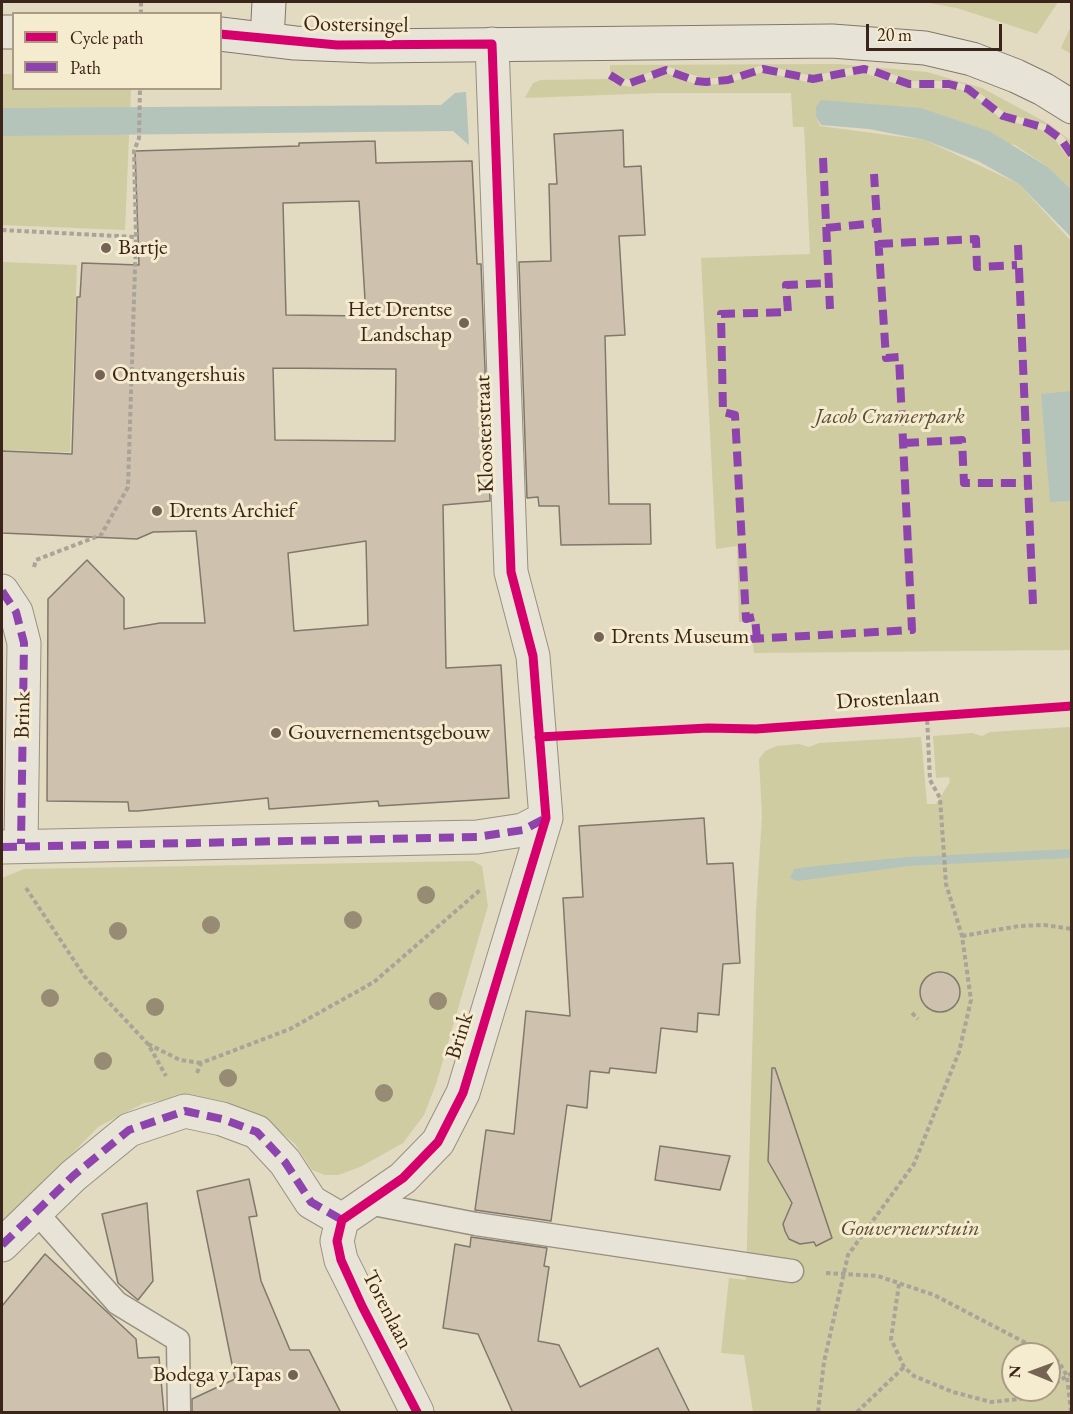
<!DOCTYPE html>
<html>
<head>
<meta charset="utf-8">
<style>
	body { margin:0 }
	#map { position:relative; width:1073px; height:1414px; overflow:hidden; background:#e2dac1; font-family:"EB Garamond",serif }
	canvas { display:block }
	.frame { position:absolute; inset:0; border:3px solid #3b2419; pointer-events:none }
	.legend { position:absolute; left:12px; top:12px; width:210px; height:78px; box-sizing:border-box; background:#f5ebce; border:2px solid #ab9b86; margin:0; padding:8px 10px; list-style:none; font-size:18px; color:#3b2419 }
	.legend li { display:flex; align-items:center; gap:12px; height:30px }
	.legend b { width:30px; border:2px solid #ab9b86 }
	.north { position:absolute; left:1001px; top:1342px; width:60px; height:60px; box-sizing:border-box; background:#f5ebce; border:2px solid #ab9b86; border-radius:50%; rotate:271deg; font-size:16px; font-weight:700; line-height:24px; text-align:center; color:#3b2419 }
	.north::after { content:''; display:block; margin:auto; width:21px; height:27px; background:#756454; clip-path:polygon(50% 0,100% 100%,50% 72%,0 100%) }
	.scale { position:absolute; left:866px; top:24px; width:136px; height:27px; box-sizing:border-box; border:3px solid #3b2419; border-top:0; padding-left:8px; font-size:18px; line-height:21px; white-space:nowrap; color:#3b2419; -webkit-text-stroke:4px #f5ebce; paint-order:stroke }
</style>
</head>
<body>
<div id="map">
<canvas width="1073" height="1414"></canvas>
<div class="frame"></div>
<ul class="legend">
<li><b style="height:8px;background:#d6006c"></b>Cycle path</li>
<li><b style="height:8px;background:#8e44ad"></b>Path</li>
</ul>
<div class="north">N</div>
<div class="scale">20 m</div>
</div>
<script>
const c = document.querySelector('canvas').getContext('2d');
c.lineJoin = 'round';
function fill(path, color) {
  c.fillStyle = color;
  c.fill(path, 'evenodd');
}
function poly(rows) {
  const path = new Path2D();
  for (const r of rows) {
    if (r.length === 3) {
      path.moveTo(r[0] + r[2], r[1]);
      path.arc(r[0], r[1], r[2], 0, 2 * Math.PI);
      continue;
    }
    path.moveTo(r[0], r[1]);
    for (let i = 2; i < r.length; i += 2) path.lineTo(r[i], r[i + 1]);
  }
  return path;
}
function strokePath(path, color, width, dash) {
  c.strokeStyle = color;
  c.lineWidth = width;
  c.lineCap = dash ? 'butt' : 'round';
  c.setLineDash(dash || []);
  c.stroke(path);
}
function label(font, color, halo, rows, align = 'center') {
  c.font = font + ' "EB Garamond",serif';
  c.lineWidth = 6;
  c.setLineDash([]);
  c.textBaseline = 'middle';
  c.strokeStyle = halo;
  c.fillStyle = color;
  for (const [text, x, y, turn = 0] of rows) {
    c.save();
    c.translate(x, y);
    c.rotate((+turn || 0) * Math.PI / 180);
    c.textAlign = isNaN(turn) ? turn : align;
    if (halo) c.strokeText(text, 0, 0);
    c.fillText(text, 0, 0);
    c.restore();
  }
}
fill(poly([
	[923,2,1058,2,1037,34,957,8],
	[1071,26,1072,54,1071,54,1061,48],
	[839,64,927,72,982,88,1049,124,1071,141,1071,148,1064,137,1048,125,1005,113,970,85,950,81,910,81,874,67,854,67,813,76,762,65,727,77,706,79,666,66,630,80,615,76,610,72,610,65],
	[763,72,812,83,864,73,909,88,960,89,978,99,1001,119,1037,128,1052,136,1071,161,1071,189,1048,167,1015,145,816,117,820,126,925,140,1019,184,1071,241,1071,650,754,653,751,622,739,622,737,546,716,549,701,258,810,254,804,127,793,127,791,93,658,93,525,98,533,83,541,80,610,79,613,83,630,87,666,73,695,84,707,85,728,83],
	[2,74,13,74,14,88,131,89,125,230,2,225],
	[2,262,77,265,70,452,2,450],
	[1070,727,1071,1412,753,1412,744,1355,721,1353,729,1278,746,1280,756,911,762,816,759,759,765,751,777,746,799,744,809,747,819,743,921,737,927,804,936,804,950,782,949,777,936,778,933,736,972,733,982,736,990,732],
	[1013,1354,1049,1354,1049,1390,1013,1390],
	[473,861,482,866,488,906,436,1084,424,1115,403,1143,360,1167,338,1175,325,1175,312,1170,295,1144,270,1123,220,1101,183,1098,144,1103,98,1127,18,1210,2,1223,2,878,24,869]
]), '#cfcca2');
fill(poly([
	[466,92,469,145,453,131,2,136,2,108,441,105,455,93],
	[821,100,921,108,989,131,1048,167,1071,189,1071,237,1019,184,978,161,925,140,869,129,821,125,816,117,816,107],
	[1071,391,1071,501,1050,502,1041,394],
	[1071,849,1071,858,909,866,797,881,790,878,794,869,815,866,908,857]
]), '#b4c4bb');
const building = poly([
	[623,130,624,167,641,166,645,235,619,236,625,335,605,336,609,504,650,504,651,544,561,545,559,506,539,506,538,497,527,498,519,262,551,261,549,184,557,184,554,134,623,130],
	[375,141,376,163,472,161,477,264,481,264,490,501,443,505,446,668,501,665,509,798,379,806,378,801,269,809,268,798,138,811,129,811,128,802,47,801,48,599,87,560,124,598,124,629,160,623,205,623,196,531,153,532,137,539,2,533,2,451,72,454,77,297,80,297,82,263,139,265,135,151,299,146,299,143,375,141],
	[359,201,366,316,286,315,283,203,359,201],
	[273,368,396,369,395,441,275,440,273,368],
	[366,541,368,625,294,631,288,553,366,541],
	[704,818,707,864,733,863,740,963,723,964,719,1015,698,1013,697,1032,661,1028,656,1073,610,1068,609,1073,590,1071,587,1108,567,1105,551,1221,475,1210,486,1130,514,1134,526,1011,570,1016,563,898,583,897,579,826,704,818],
	[940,992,20],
	[772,1068,775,1068,832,1238,816,1246,814,1242,800,1244,789,1239,785,1231,783,1224,792,1203,768,1161,772,1068],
	[660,1146,730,1156,720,1190,655,1180,660,1146],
	[249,1179,257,1216,249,1217,261,1281,290,1350,309,1350,341,1413,192,1413,192,1399,235,1379,197,1191,249,1179],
	[147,1203,153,1281,138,1300,118,1283,102,1214,147,1203],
	[471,1237,547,1248,544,1266,549,1267,538,1341,559,1345,580,1387,658,1348,690,1413,513,1413,478,1334,443,1328,455,1244,470,1247,471,1237],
	[45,1254,136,1339,138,1358,159,1357,164,1413,2,1413,2,1306,45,1254]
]);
fill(building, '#cec2ae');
strokePath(building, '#80786b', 1.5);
const lane = poly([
	[368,1203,476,1224,792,1271],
	[37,1213,117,1303,178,1340,179,1412]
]);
const street = poly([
	[2,591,16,612,24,643,21,844],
	[2,847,477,837,523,830,546,818],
	[342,1220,403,1178,438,1142,463,1093,546,818,533,656,511,572,492,44],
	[342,1220,337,1241,341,1260,417,1412],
	[2,1245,73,1176,129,1130,185,1111,222,1119,257,1132,285,1162,311,1202,342,1220]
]);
const secondary = poly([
	[2,32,14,32],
	[220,34,295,43,371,46,832,41,925,48,972,59,1016,76,1043,89,1072,107],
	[267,40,269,2]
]);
strokePath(lane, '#989081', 25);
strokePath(street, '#989081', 35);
strokePath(secondary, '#80786b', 35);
strokePath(poly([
	[141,2,141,14],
	[2,230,136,237],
	[34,567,36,560,101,535,128,487,136,237,134,151,139,138,140,88],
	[26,888,85,977,148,1044,166,1076],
	[962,936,1019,926,1044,925,1072,929],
	[912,1013,918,1019],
	[148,1044,180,1060,201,1063],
	[197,1073,201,1063,290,1029,374,982,480,890],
	[826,1273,878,1276,934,1295,1047,1354],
	[899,1284,891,1339,904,1367,914,1376,953,1392,991,1402,1020,1399,1044,1390],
	[1049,1355,1059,1362,1067,1376,1071,1412],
	[1049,1387,1072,1373],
	[818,1412,824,1362,848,1255,914,1164,959,1052,971,1000,962,936,946,884,940,798,930,780,927,716],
	[857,1412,904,1367]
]), '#a9a399', 4, [4.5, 3]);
strokePath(lane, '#e7e3d7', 22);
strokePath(street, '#e7e3d7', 33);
strokePath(secondary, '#e7e3d7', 33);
strokePath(poly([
	[610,75,623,83,630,83,666,70,696,81,706,82,728,80,763,69,813,79,864,69,873,71,909,84,949,84,968,89,1003,116,1046,128,1061,139,1072,155],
	[823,158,830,309],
	[826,228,877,223],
	[878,244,976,239,977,267,1017,265],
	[1018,245,1033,604],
	[904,443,962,440,964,483,1029,483],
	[2,591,16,612,24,643,21,844],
	[749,639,912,630,899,357,886,358,874,174],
	[757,639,755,617,746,619,735,415,723,412,721,314,788,312,786,285,829,283],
	[2,847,477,837,523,830,546,818],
	[2,1245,73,1176,129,1130,185,1111,222,1119,257,1132,285,1162,311,1202,342,1220]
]), '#8e44ad', 8, [15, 8]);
strokePath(poly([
	[220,34,337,45,492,44,511,572,533,656,546,818,463,1093,438,1142,403,1178,342,1220,337,1241,341,1260,362,1306,417,1412],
	[539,737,708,728,756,729,1072,706]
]), '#d6006c', 9);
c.fillStyle = '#988b74';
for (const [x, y] of [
	[426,895],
	[353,920],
	[211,925],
	[118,931],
	[50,998],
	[438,1001],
	[155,1007],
	[103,1061],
	[228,1078],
	[384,1093]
]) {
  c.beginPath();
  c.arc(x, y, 9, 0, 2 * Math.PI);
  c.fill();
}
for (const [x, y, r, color] of [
	[106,248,6,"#756454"],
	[464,323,6,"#756454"],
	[100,375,6,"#756454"],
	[157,511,6,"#756454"],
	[599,637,6,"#756454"],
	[276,733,6,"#756454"],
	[293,1375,6,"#756454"]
]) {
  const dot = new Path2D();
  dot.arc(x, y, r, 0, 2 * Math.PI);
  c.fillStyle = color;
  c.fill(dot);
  strokePath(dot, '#f5ebce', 2);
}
label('22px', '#3b2419', '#f5ebce', [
	["Oostersingel",356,25,1],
	["Kloosterstraat",485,434,-92],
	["Drostenlaan",888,699,-4],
	["Brink",23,715,-89],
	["Brink",460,1036,-73],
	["Torenlaan",387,1310,63]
]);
label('22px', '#3b2419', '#f5ebce', [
	["Bartje",118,248],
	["Het Drentse",452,310,"right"],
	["Landschap",452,335,"right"],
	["Ontvangershuis",112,375],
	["Drents Archief",169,511],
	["Drents Museum",611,637],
	["Gouvernementsgebouw",288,733],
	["Bodega y Tapas",281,1375,"right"]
], 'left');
label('italic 22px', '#5c4b35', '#f5ebce', [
	["Jacob Cramerpark",890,417],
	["Gouverneurstuin",910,1229]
]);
</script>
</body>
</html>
